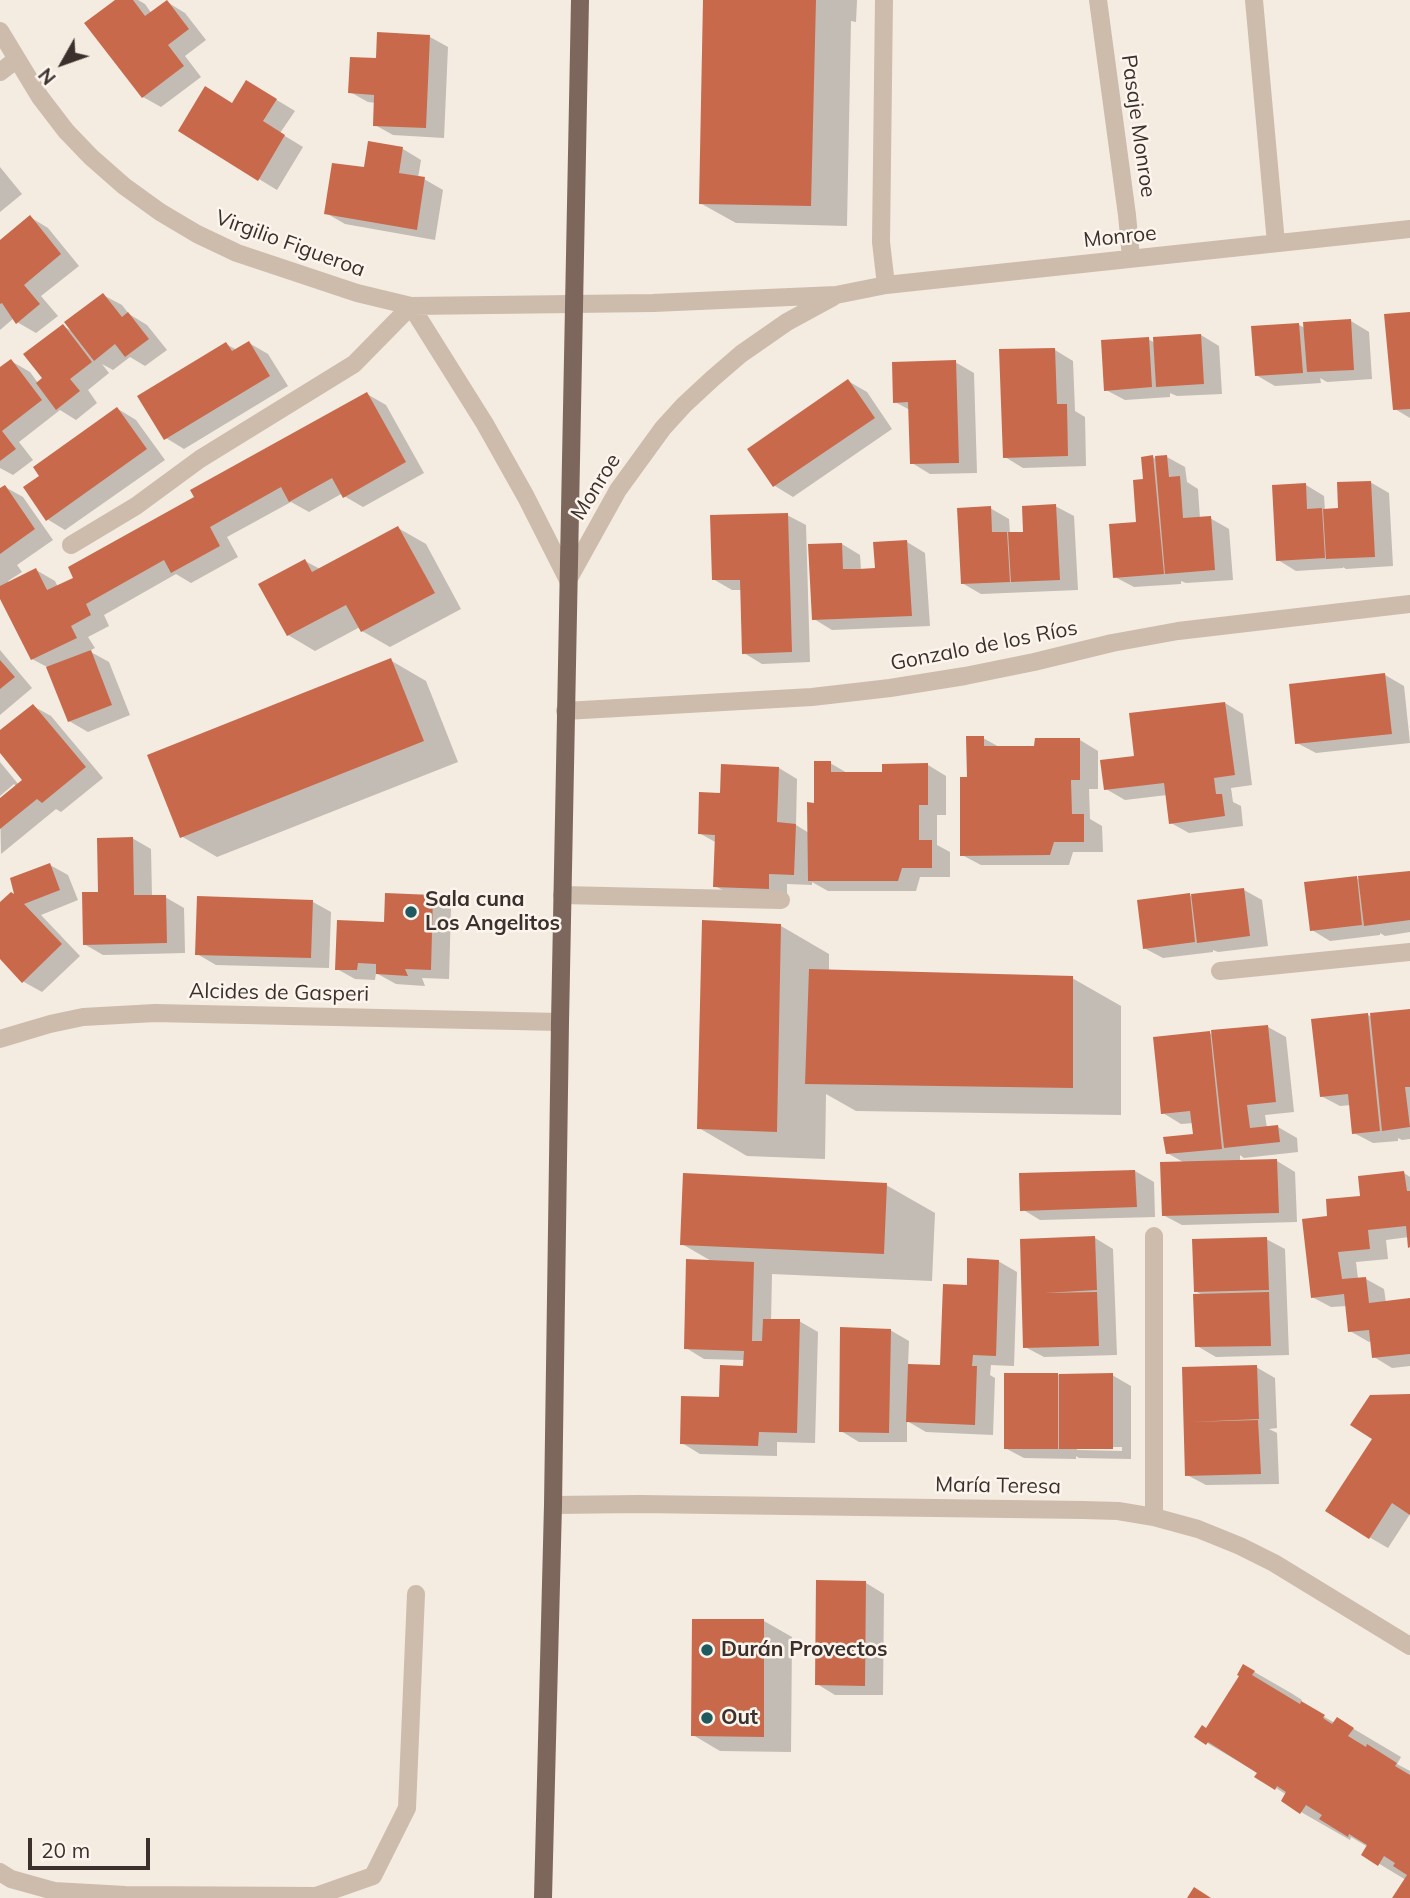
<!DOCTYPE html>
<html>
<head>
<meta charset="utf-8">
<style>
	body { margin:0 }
	#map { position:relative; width:1410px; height:1898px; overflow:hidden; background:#f4ebe1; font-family:Mulish,sans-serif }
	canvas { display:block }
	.north { position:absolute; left:28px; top:28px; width:70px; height:70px; -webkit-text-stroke:5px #fbf5ee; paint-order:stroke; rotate:230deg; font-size:19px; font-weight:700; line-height:28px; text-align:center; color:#3b302b }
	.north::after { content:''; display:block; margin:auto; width:24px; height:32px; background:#3b302b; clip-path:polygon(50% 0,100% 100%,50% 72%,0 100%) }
	.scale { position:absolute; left:28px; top:1838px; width:122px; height:32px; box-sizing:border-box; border:4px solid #3b302b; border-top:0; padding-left:9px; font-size:21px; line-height:24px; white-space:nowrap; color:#3b302b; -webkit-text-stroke:5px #fbf5ee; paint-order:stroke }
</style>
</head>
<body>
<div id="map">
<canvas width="1410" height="1898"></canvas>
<div class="north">N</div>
<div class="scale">20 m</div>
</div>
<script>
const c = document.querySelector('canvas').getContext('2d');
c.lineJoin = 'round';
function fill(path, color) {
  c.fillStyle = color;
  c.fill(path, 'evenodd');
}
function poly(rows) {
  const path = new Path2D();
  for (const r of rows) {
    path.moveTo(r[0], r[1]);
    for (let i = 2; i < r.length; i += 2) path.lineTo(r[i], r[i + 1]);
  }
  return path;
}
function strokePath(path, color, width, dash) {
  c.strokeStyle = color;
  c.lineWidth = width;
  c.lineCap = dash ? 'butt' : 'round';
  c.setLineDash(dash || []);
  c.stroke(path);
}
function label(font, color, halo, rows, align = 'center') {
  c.font = font + ' Mulish,sans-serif';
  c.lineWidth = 5;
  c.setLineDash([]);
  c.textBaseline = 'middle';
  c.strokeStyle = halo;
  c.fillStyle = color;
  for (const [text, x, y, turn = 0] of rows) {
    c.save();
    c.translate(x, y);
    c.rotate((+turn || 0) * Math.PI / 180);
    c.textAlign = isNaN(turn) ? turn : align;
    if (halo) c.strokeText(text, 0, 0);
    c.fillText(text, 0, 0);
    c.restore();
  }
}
fill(poly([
	[118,0,138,0,145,4,152,14,167,2,185,13,206,40,185,56,201,77,161,107,143,97],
	[704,0,857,0,856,22,851,21,847,226,736,223,700,203],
	[430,37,448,47,444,138,393,135,375,125,376,103,368,102,350,92,378,60],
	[247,82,295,111,280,133,303,147,277,190,180,131,233,104],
	[403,149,421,160,418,178,424,179,443,190,435,240,345,224,326,213,365,169],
	[0,167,22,194,0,212],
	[30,217,48,228,79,266,41,296,58,316,36,333,17,322,14,318,0,330,0,242],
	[103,295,122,305,129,314,147,325,167,350,145,366,130,357,113,370,102,364,109,373,88,390,97,403,76,420,60,410,19,442,33,460,13,475,0,468,0,370,11,361,30,372,38,383,44,378,63,326,74,332],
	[1410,314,1410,418,1395,409],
	[1351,321,1369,332,1372,379,1327,382,1320,378,1321,383,1275,386,1256,375,1299,325,1305,328],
	[1201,335,1219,346,1222,394,1177,396,1170,393,1170,397,1125,400,1106,390,1148,339,1155,343],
	[249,343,268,354,288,386,184,449,166,438,226,344,237,350],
	[1055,350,1073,361,1075,411,1085,417,1086,466,1023,468,1005,457],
	[955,362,974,373,977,473,930,474,912,463,910,410,895,402],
	[848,381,867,392,892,429,793,497,775,486,749,450],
	[367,394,386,405,424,473,363,507,344,496,343,493,309,512,291,502,227,537,238,557,191,583,176,574,104,615,109,626,88,637,95,648,89,651,109,662,130,715,88,732,69,721,49,668,32,659,0,595,0,490,5,487,23,497,53,540,17,565,22,572,8,581,10,583,36,570,55,581,58,587,75,578,197,497],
	[118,409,136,420,165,460,65,530,47,519,42,476],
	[1153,457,1157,460,1167,457,1185,467,1187,482,1198,489,1200,519,1210,518,1229,529,1233,580,1186,583,1181,581,1181,584,1134,587,1115,577,1138,524,1145,481],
	[1370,482,1389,493,1393,566,1346,569,1343,567,1343,568,1296,571,1278,560,1306,485,1324,496,1325,511,1340,510],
	[1055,506,1074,516,1078,590,981,594,962,583,990,508,1009,519,1010,534,1025,533],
	[787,515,806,525,810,662,762,664,744,653,742,590,732,590,713,579],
	[398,528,426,544,461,609,390,647,362,631,360,627,315,651,288,635,305,561,320,569],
	[907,542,925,553,930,626,832,630,814,619,842,544,860,555,861,570,877,569],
	[0,650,32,688,0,715],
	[390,660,426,681,458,762,217,857,181,836],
	[1385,675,1404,686,1410,743,1316,753,1297,743],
	[1225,703,1243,714,1252,785,1231,788,1233,802,1241,806,1243,826,1189,833,1171,823,1167,795,1125,800,1106,789,1136,758],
	[33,706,51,716,103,778,61,812,56,809,1,854,0,798,1,799,17,787,14,784,0,796,0,762,19,785,25,780,0,750,0,733],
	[983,738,1001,748,1036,748,1080,740,1098,751,1098,789,1089,789,1090,819,1102,826,1103,852,1073,852,1069,865,981,865,962,855,968,779],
	[830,763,849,774,884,774,928,765,946,776,946,815,937,815,937,845,950,852,950,877,920,877,916,891,828,891,812,882,812,885,787,884,787,898,734,896,715,886,717,843,699,833,722,795,779,768,797,779,796,825,809,833,816,805],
	[132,838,151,849,152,897,165,897,184,908,185,953,103,955,84,944,100,894],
	[50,865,68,875,78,900,41,915,80,956,42,992,24,982,0,957,0,904,17,897],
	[1410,872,1410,932,1385,936,1380,933,1380,935,1330,941,1312,930,1356,878,1361,881],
	[1244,890,1262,900,1268,946,1218,952,1213,950,1213,952,1163,958,1144,948,1189,895,1193,897],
	[433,897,451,907,449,979,422,978,425,986,396,984,376,973,375,980,355,979,337,969,385,924],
	[313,902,331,912,329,968,216,965,197,954],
	[781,926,829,954,829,971,1072,978,1121,1006,1121,1115,856,1111,826,1094,825,1159,747,1156,699,1128],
	[1410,1011,1410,1139,1402,1140,1398,1138,1398,1141,1373,1143,1354,1133,1351,1105,1340,1106,1321,1096,1368,1015,1372,1017],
	[1268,1027,1286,1037,1294,1112,1265,1115,1267,1128,1278,1127,1297,1138,1298,1152,1244,1158,1240,1155,1240,1162,1277,1161,1295,1172,1297,1222,1182,1225,1163,1215,1185,1163,1167,1153,1195,1136,1193,1123,1181,1124,1163,1113,1209,1033,1214,1035],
	[1135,1171,1154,1182,1155,1217,1040,1220,1022,1209],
	[1404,1173,1410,1177,1410,1247,1409,1237,1386,1240,1388,1259,1356,1262,1358,1279,1366,1279,1384,1289,1386,1303,1410,1300,1410,1366,1392,1368,1374,1357,1372,1341,1369,1342,1350,1331,1347,1306,1331,1307,1312,1297,1329,1218],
	[886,1185,935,1213,932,1281,772,1274,771,1321,799,1321,818,1332,815,1443,777,1442,777,1456,700,1454,682,1443,721,1399,745,1367,745,1360,704,1359,686,1348,713,1262,682,1244],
	[1095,1238,1113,1249,1117,1355,1044,1357,1025,1347,1022,1240],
	[1266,1239,1285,1249,1289,1355,1216,1357,1197,1346,1203,1295,1195,1291],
	[998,1261,1017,1272,1014,1366,991,1365,990,1375,995,1378,993,1435,926,1432,907,1421,907,1442,859,1442,841,1431,890,1330,909,1341,908,1366,942,1366,968,1287],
	[1256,1367,1275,1378,1277,1428,1269,1429,1277,1433,1279,1484,1206,1485,1187,1475,1183,1369],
	[1006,1375,1112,1375,1131,1386,1131,1459,1079,1458,1076,1456,1076,1459,1024,1458,1005,1448],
	[1077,1447,1122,1447,1122,1451,1077,1450],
	[1410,1395,1410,1514,1388,1548,1369,1537],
	[866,1583,884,1594,883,1695,835,1695,817,1684],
	[764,1621,792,1637,791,1752,720,1751,693,1735],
	[1244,1666,1291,1693,1302,1700,1300,1703,1335,1723,1337,1719,1401,1757,1397,1764,1410,1771,1410,1898,1394,1898,1406,1880,1363,1854,1368,1847,1351,1837,1350,1840,1301,1812,1283,1801,1287,1795,1257,1776,1258,1773,1197,1737,1207,1730,1241,1676]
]), '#0003');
fill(poly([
	[115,0,133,0,145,16,167,0,189,29,168,45,184,66,142,98,84,23],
	[703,0,816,0,811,206,699,204],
	[377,32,430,35,426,128,373,126,374,95,348,93,350,57,376,58],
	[246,80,277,99,263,121,285,135,258,181,178,131,205,86,232,103],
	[368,141,403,147,399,173,425,177,417,230,324,214,332,163,364,167],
	[30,215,61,254,24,285,40,304,16,324,2,303,0,304,0,240],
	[103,293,122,317,128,312,149,339,125,357,115,344,94,361,64,322],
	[1410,312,1410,409,1393,410,1384,314],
	[1351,319,1354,370,1307,372,1303,322],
	[1299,323,1303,373,1255,376,1251,326],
	[63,324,92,362,70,379,80,391,56,410,36,383,42,378,23,354],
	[1201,334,1204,384,1156,387,1153,337],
	[1149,337,1152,387,1104,391,1101,340],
	[249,341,270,376,164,440,137,396,226,342,232,351],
	[1055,348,1057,404,1067,404,1068,456,1003,458,999,349],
	[11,359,42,400,2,431,16,449,0,461,0,367],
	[956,360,959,463,910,464,908,402,893,403,892,362],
	[848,379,875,418,773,487,747,449],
	[367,392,406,462,343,498,332,478,289,502,281,487,210,527,220,546,171,573,164,560,86,604,91,615,71,626,77,638,31,660,0,599,0,586,36,568,47,590,73,578,68,567,194,497,190,490],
	[117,407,147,449,46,521,23,487,39,476,33,467],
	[1153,455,1164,574,1113,578,1109,524,1136,522,1133,480,1143,479,1141,457],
	[1167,455,1169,477,1180,476,1183,518,1211,516,1215,570,1165,574,1155,456],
	[1371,481,1375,557,1326,559,1323,509,1338,508,1337,482],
	[1306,483,1307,509,1322,508,1325,558,1276,561,1272,485],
	[5,485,35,529,0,554,0,488],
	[1056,504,1060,580,1011,582,1008,532,1023,532,1022,506],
	[991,506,992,532,1007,532,1010,582,961,584,957,508],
	[788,513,792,652,742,654,740,580,712,580,710,515],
	[398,526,435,593,361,632,346,605,287,636,258,584,305,559,312,572],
	[907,540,912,616,812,620,808,544,842,543,843,569,859,569,875,568,873,542],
	[91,650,112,705,68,722,46,667],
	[391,658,424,741,180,838,147,755],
	[0,660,15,677,0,689],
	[1385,673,1392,734,1295,744,1289,684],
	[1225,702,1235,775,1214,778,1216,794,1222,794,1225,816,1169,824,1164,783,1104,790,1100,760,1134,756,1129,713],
	[33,704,86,767,42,803,37,799,0,829,0,798,22,780,0,753,0,730],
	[966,736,984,736,984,746,1034,746,1035,738,1080,738,1080,780,1071,780,1072,814,1084,814,1084,842,1054,842,1050,855,960,856,960,777,967,777],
	[814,761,831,761,831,772,882,772,882,764,928,763,928,805,919,805,919,840,932,840,932,868,902,868,898,881,808,881,807,802,814,803],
	[721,764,779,767,777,822,796,824,794,875,769,874,769,889,713,887,715,835,698,834,699,792,720,793],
	[133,837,134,895,166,895,167,943,83,945,82,892,98,892,97,838],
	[50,863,60,890,24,904,62,944,22,983,0,959,0,902,11,892,14,894,10,878],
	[1410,871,1410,920,1364,926,1358,876],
	[1357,876,1362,925,1310,931,1304,882],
	[1244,888,1250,936,1197,943,1191,894],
	[385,893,433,895,431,970,405,969,408,976,376,974,376,964,358,963,357,970,335,970,337,920,384,922],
	[1190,893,1195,942,1143,949,1137,900],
	[197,896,313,900,311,958,195,955],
	[702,920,781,924,777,1132,697,1129],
	[809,969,1073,976,1073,1088,805,1084],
	[1410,1009,1410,1087,1405,1087,1410,1127,1382,1131,1370,1013],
	[1368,1013,1380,1131,1352,1134,1348,1094,1320,1097,1311,1019],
	[1268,1025,1276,1102,1247,1105,1250,1128,1278,1125,1280,1142,1224,1148,1211,1030],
	[1210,1031,1222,1149,1166,1154,1163,1137,1193,1134,1190,1111,1161,1114,1153,1037],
	[1277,1159,1279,1213,1162,1216,1160,1162],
	[1135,1170,1137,1207,1020,1211,1019,1173],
	[1404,1171,1407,1191,1410,1191,1410,1247,1408,1248,1406,1226,1368,1230,1370,1249,1338,1252,1342,1279,1366,1277,1369,1303,1410,1298,1410,1354,1372,1358,1369,1330,1348,1332,1344,1294,1311,1298,1302,1219,1327,1216,1326,1199,1360,1196,1358,1176],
	[683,1173,887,1183,884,1254,680,1245],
	[1095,1236,1097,1290,1044,1293,1097,1292,1099,1346,1023,1348,1020,1239],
	[1267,1237,1269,1290,1194,1292,1192,1239],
	[967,1258,999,1260,996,1356,973,1355,972,1366,977,1366,975,1425,906,1422,908,1364,940,1365,943,1284,967,1285],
	[686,1259,754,1262,752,1341,762,1341,763,1319,800,1319,797,1433,759,1432,758,1446,680,1444,681,1396,719,1397,720,1365,743,1366,744,1351,684,1349],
	[1269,1292,1271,1346,1195,1347,1193,1294],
	[840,1327,891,1329,889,1433,839,1432],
	[1257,1365,1259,1419,1191,1422,1258,1420,1261,1474,1185,1476,1182,1367],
	[1004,1373,1058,1373,1058,1449,1004,1449],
	[1113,1373,1113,1449,1059,1449,1059,1374],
	[1410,1394,1410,1515,1392,1503,1369,1539,1325,1511,1372,1439,1350,1425,1370,1395],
	[816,1580,866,1581,865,1686,815,1685],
	[692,1619,764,1619,764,1737,691,1736],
	[1243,1664,1255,1671,1252,1675,1300,1704,1301,1701,1325,1715,1323,1718,1332,1724,1337,1717,1354,1728,1348,1736,1366,1747,1367,1744,1397,1763,1395,1766,1410,1775,1410,1898,1392,1898,1407,1875,1393,1866,1395,1863,1384,1856,1378,1866,1361,1855,1367,1845,1349,1834,1348,1837,1319,1819,1322,1815,1306,1805,1300,1814,1281,1801,1286,1792,1277,1786,1275,1790,1254,1777,1257,1773,1208,1742,1206,1745,1194,1737,1202,1725,1206,1728,1239,1676,1237,1675],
	[1194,1887,1211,1898,1187,1898]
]), '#c8694b');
strokePath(poly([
	[884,0,881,242,886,285],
	[1098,0,1127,215,1131,258],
	[1254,0,1276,243],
	[0,31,40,97,66,131,91,157,124,186,160,212,197,234,237,253,357,293,411,306,653,303,836,295,886,285,1410,229],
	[0,72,17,59],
	[411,306,485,424,526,497,568,580],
	[71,545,136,506,200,459,354,364,411,306],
	[568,580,618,490,663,428,684,405,712,379,741,354,787,322,833,297],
	[565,711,812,697,890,688,965,676,1034,662,1112,643,1178,631,1410,604],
	[562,895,781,900],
	[1220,971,1410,952],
	[0,1039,50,1024,83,1017,155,1013,560,1022],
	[553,1505,640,1504,1083,1510,1118,1511,1154,1517,1198,1529,1240,1546,1274,1563,1410,1646],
	[1154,1517,1154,1236],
	[0,1872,11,1879,54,1891,125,1895,316,1896,373,1876,407,1808,416,1594]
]), '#cdbbac', 18);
strokePath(poly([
	[543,1898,553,1505,560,1022,580,0]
]), '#7d675c', 18);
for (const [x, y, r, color] of [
	[411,912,7,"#1f5a5e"],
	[707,1650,7,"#1f5a5e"],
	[707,1718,7,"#1f5a5e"]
]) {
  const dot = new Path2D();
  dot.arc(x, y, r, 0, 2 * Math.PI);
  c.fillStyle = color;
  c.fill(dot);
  strokePath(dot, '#fbf5ee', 2.5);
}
label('21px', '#3b302b', '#fbf5ee', [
	["Pasaje Monroe",1138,126,82],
	["Monroe",1120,237,-6],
	["Virgilio Figueroa",290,244,20],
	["Monroe",596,487,-58],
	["Gonzalo de los Ríos",984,646,-11],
	["Alcides de Gasperi",279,993,1],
	["María Teresa",998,1486,1]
]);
label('bold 21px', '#3b302b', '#fbf5ee', [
	["Sala cuna",425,900],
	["Los Angelitos",425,924],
	["Durán Provectos",721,1650],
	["Out",721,1718]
], 'left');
</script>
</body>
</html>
